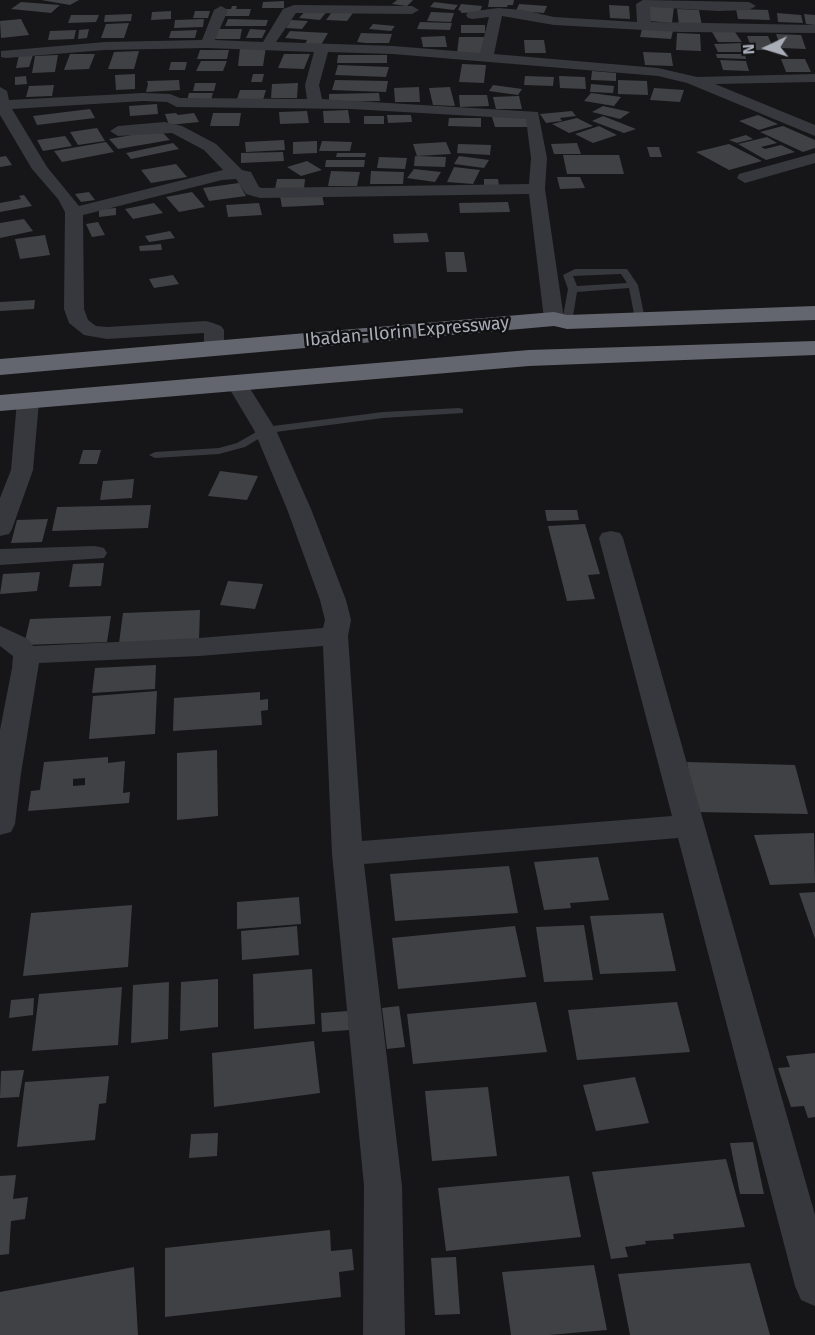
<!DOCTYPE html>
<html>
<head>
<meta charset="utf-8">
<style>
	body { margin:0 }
	#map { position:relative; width:815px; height:1335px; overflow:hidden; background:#161618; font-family:"Fira Sans",sans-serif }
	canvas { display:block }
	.north { position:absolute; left:737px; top:18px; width:60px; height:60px; -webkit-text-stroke:4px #111113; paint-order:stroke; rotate:266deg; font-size:16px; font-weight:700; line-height:24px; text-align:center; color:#a8adb8 }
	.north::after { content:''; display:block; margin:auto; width:21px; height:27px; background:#a8adb8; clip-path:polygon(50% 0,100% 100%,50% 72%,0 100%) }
</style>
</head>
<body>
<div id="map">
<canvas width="815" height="1335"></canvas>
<div class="north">N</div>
</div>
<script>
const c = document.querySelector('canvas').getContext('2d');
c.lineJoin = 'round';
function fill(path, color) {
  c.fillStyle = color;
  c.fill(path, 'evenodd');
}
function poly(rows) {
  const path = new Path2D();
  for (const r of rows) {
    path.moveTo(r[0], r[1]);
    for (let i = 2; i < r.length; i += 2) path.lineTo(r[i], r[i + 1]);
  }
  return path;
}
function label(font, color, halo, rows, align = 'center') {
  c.font = font + ' "Fira Sans",sans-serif';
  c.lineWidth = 5;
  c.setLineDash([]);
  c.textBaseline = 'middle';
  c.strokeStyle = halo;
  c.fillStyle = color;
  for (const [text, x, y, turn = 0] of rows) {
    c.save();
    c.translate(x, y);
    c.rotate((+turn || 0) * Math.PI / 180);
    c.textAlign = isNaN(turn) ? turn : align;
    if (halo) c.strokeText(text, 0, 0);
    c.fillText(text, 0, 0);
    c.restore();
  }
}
fill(poly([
	[41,0,79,0,70,5],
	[397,0,413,0,407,6,392,4],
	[489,0,514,0,513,5,508,5,507,7,488,7],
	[284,1,284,8,262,8,263,2],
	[21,2,60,5,51,13,11,9],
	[434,2,458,5,454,10,430,7],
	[461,4,482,6,480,12,461,13,461,11,458,10],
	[519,4,547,6,544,13,516,11],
	[609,5,629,6,630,19,610,18],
	[650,5,674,7,672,23,649,21],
	[232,6,237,6,236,9,251,9,249,16,223,16,225,9,231,9],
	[307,9,328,10,320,20,299,18],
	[677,9,699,10,702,26,679,25],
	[736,9,768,10,770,20,738,19],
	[171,11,171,19,151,20,152,12],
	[195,11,210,11,208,18,193,18],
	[332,12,353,13,347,21,326,20],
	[431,12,454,13,451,22,427,21],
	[777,13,801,15,803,23,778,22],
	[132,14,131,21,104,22,105,15],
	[804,14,815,15,815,25,806,24],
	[71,15,99,15,96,22,68,23],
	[21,19,29,35,1,38,0,21],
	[204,19,203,27,174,28,175,20],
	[228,19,268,20,266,26,225,26],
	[291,20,308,21,302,29,286,28],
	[420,22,452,23,450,30,417,29],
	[129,23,124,38,101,38,106,24],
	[373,24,395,26,391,31,369,29],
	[461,25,485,25,485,33,461,33],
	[89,29,87,38,78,39,79,30],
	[218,29,242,29,240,39,215,39],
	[250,29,266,30,262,38,246,38],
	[642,29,673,31,671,39,640,37],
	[76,30,74,39,48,40,50,31],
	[197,30,195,38,169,38,171,31],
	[290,31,328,33,321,45,305,44,307,40,285,38],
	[712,32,735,32,742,42,718,42],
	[361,33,392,34,389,43,366,43,357,42],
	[677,33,700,34,701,51,676,50],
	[776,34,801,35,806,49,781,48],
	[445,36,447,47,423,47,421,37],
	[747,36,768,36,774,50,752,50],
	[459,37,485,37,483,53,457,53],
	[524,40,544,40,546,53,525,53],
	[742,43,747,52,718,52,714,44],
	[266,47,263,66,238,66,240,48],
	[200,50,229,50,227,59,197,59],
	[139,51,134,69,108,69,114,52],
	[643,52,671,53,673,66,645,65],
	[70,54,95,54,89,69,64,70],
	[284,54,310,54,304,69,278,68],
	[716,54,745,54,746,59,717,58],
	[19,55,33,55,29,67,16,68],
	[58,55,55,72,32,73,35,56],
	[338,55,387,55,387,63,337,63],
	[781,59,805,59,811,72,786,72],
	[720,60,746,61,749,71,723,70],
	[201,61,227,61,223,71,196,71],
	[171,62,187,62,185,70,169,70],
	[462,64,486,65,484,83,459,82],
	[338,65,389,67,386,77,335,75],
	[592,71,616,73,616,81,591,80],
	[135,74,135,89,116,90,115,75],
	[253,74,264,74,262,82,251,82],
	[26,76,27,84,15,85,15,77],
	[525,76,554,77,553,86,524,85],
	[559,76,585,77,586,89,560,88],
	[179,80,180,90,146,92,148,84,147,81],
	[335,80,388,81,386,92,332,90],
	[618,80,647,81,648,95,618,94],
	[195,83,216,83,214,91,193,91],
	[298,83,297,98,271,98,272,84],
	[591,84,614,86,613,93,590,92],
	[54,85,52,96,26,97,29,86],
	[493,85,522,89,518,95,489,91],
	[419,87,420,102,395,102,394,88],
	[450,87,455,106,433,105,429,88],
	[654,88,684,90,680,102,650,100],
	[240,90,266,90,263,100,237,99],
	[189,93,213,93,211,100,187,100],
	[379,93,380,101,329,102,329,94],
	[591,93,621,97,614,106,584,101],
	[459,95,487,95,489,106,460,107],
	[519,96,522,109,496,109,493,97],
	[157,104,158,114,130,116,129,106],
	[603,106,630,112,620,119,592,112],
	[90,109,95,118,37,125,33,116],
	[348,110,350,123,324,123,323,111],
	[307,111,309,123,280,124,279,112],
	[572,111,576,116,560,118,562,121,546,123,540,114],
	[176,113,178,115,194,113,199,122,169,125,165,114],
	[213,113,241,113,239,126,210,126],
	[387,115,411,115,412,122,388,123],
	[758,115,778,124,759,130,739,121],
	[364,116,384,116,384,124,364,124],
	[527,116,531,127,495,127,492,117],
	[603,116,636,129,624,133,592,121],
	[449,118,481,118,481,127,448,126],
	[577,118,593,126,569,133,552,124],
	[599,126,617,135,593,143,575,134],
	[783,126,815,140,815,148,803,152,760,132],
	[97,128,105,141,78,145,70,132],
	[160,130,170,140,118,149,109,139],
	[746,135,753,139,737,143,729,140],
	[65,136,72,146,43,151,37,140],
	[767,137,777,143,761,147,765,149,781,145,795,152,766,160,738,144],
	[284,140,285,150,246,152,245,142],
	[317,141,317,153,293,154,293,142],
	[322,141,352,142,350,151,319,151],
	[106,142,114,152,62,162,54,151],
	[446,142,451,154,417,156,413,144],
	[173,143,179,149,131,159,126,153],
	[577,143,581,154,554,154,551,144],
	[458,144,491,145,490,155,457,153],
	[729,144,762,161,729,170,696,152],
	[647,147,659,147,662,157,650,157],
	[283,152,284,161,241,163,241,153],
	[337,153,366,153,365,157,336,157],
	[563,155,619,155,624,174,567,174],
	[6,156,12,165,0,167,0,157],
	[415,156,446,157,445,167,414,166],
	[459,156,489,160,484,168,454,164],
	[379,157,407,158,405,169,377,168],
	[326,160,365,160,364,167,325,167],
	[307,161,322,170,301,176,287,167],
	[176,164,187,177,151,183,141,170],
	[454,167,480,170,473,184,447,182],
	[414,169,441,172,435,182,407,178],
	[331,171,360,172,357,186,328,186],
	[371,171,404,172,403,184,370,184],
	[557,177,580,177,585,188,560,189],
	[277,179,305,179,304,189,275,189],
	[484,179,498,179,499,185,484,185],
	[239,183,246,196,209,201,203,188],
	[89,192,95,200,81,202,75,194],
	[192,192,205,207,179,212,166,197],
	[322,194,324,205,282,207,280,196],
	[24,195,32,206,0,212,0,203,21,199,19,196],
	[508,202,510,212,460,213,459,203],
	[154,203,163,213,133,219,125,209],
	[259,203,262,215,228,217,226,205],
	[116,208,116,215,99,217,99,209],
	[24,219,33,231,0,238,0,223],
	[98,222,105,235,92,237,86,224],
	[170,231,175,238,149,242,145,236],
	[427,233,429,242,394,243,393,234],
	[45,235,50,255,20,259,15,239],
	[161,244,162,250,140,251,139,246],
	[445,252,464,252,467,272,447,272],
	[173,275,179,284,154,288,149,279],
	[35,300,34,309,0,311,0,302],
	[83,450,101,450,97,464,79,464],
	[220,471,258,476,247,500,208,496],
	[134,479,132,498,100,500,103,481],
	[151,505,148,528,52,531,57,507],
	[545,510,577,510,579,520,547,521],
	[48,519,42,542,11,543,17,520],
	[585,524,600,574,588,575,595,599,567,601,548,526],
	[104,563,101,586,69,587,73,564],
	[40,572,37,591,0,594,3,574],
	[228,581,263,584,255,609,220,605],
	[200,610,199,640,119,643,123,613],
	[111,616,107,642,24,645,30,619],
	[156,665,155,689,92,693,95,668],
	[157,691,155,734,89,739,93,696],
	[260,692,260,700,268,699,268,710,261,711,262,725,173,731,174,698],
	[217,750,218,816,177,820,177,753],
	[108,757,108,763,125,761,123,793,130,792,129,803,28,811,31,791,40,790,44,762],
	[85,778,85,785,73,786,73,779],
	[687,762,795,765,808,814,695,812],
	[814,833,815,883,770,885,754,835],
	[598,857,609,900,570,903,571,908,544,910,534,862],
	[509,866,518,913,395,921,390,874],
	[815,892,815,939,799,893],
	[299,897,301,924,237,929,237,902],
	[132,905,128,967,23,976,31,913],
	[663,913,676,971,600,974,590,916],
	[584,925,593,980,544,982,536,927],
	[297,926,299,955,242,960,241,931],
	[515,926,526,977,398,989,392,938],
	[312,969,315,1024,254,1029,253,974],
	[218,979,218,1027,180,1031,181,982],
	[169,982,168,1039,131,1043,133,985],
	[122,987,118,1045,32,1051,39,994],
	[34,998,33,1015,9,1018,11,1000],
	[536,1002,547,1052,413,1064,407,1014],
	[677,1002,690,1052,577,1060,568,1010],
	[399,1006,405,1047,387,1049,382,1008],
	[348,1011,349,1030,322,1032,321,1013],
	[314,1041,320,1093,214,1107,212,1053],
	[815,1053,815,1117,808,1118,804,1106,791,1107,778,1068,790,1067,786,1056],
	[24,1070,19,1097,0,1098,1,1071],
	[109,1076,106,1103,99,1104,95,1140,17,1147,25,1082],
	[635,1077,649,1123,596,1131,583,1085],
	[488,1087,497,1156,432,1161,425,1091],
	[218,1133,217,1156,189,1158,191,1134],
	[753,1142,764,1194,740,1194,730,1143],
	[726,1159,745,1227,673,1234,674,1239,645,1241,646,1244,625,1247,628,1257,611,1259,592,1172],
	[16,1175,13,1199,28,1197,25,1219,11,1221,9,1254,0,1255,0,1176],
	[569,1176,581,1237,446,1251,438,1188],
	[330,1230,331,1251,352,1249,354,1270,339,1272,341,1297,165,1317,165,1248],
	[456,1257,460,1314,435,1315,431,1258],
	[750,1263,770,1335,630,1335,618,1274],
	[594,1265,607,1330,549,1335,511,1335,502,1272],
	[134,1267,138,1335,0,1335,0,1292]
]), '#404145');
fill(poly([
	[575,269,627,269,638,285,645,319,643,321,635,319,629,288,577,292,572,322,564,324,562,322,568,289,563,275,575,269],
	[621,274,627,283,577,286,573,276,621,274],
	[459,408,463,409,463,413,383,418,268,433,245,447,219,454,155,458,149,455,155,452,219,448,237,443,265,427,383,412,459,408]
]), '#37383d');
fill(poly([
	[643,0,749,2,756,6,749,10,718,11,650,7,651,22,815,25,815,33,680,32,554,25,502,16,494,54,658,68,697,77,815,74,815,82,715,84,815,125,815,136,687,83,658,76,393,54,328,52,319,85,322,99,538,112,547,158,545,189,564,319,561,323,547,323,544,319,529,194,260,198,246,194,236,179,222,180,83,215,84,309,88,320,96,326,107,327,206,321,213,323,221,326,224,330,224,349,221,353,207,353,204,349,204,333,107,339,84,335,69,323,64,309,65,212,58,199,32,169,0,115,0,87,7,91,9,100,143,93,170,94,180,98,307,99,305,85,314,52,207,48,105,50,6,58,1,57,1,51,105,42,202,40,214,10,221,6,228,10,215,40,263,42,283,9,294,5,412,6,419,10,412,14,296,13,276,42,393,46,480,53,489,17,473,19,468,18,466,15,468,12,498,8,523,10,554,17,637,22,636,4,643,0],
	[143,101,167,102,177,107,351,109,526,119,531,158,529,184,262,188,259,187,251,172,242,170,216,144,182,126,165,122,118,126,110,131,118,136,172,133,204,150,223,170,79,206,47,167,12,109,143,101],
	[815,153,815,163,745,183,737,178,739,174,815,153],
	[237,377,244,379,276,430,311,509,346,600,351,620,348,636,362,841,672,816,599,538,602,533,611,531,620,533,623,538,815,1215,815,1306,801,1300,795,1286,678,838,364,864,402,1186,405,1335,363,1335,364,1186,332,854,323,646,199,656,39,663,21,773,15,824,11,832,0,835,0,730,12,668,13,656,0,646,0,626,28,639,33,646,199,638,323,628,325,620,320,600,287,509,254,430,226,383,230,379,237,377],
	[28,395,36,396,39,401,33,470,12,529,9,534,0,536,0,498,11,470,17,401,20,396,28,395],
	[95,546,104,548,107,553,104,558,0,565,0,549,95,546]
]), '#37383d');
fill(poly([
	[815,306,815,320,567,329,554,326,0,375,0,359,554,312,567,315,815,306],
	[815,341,815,355,529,366,0,411,0,395,529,350,815,341]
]), '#63666e');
label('18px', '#a8adb8', '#111113', [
	["Ibadan-Ilorin Expressway",407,332,-5]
]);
</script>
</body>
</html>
